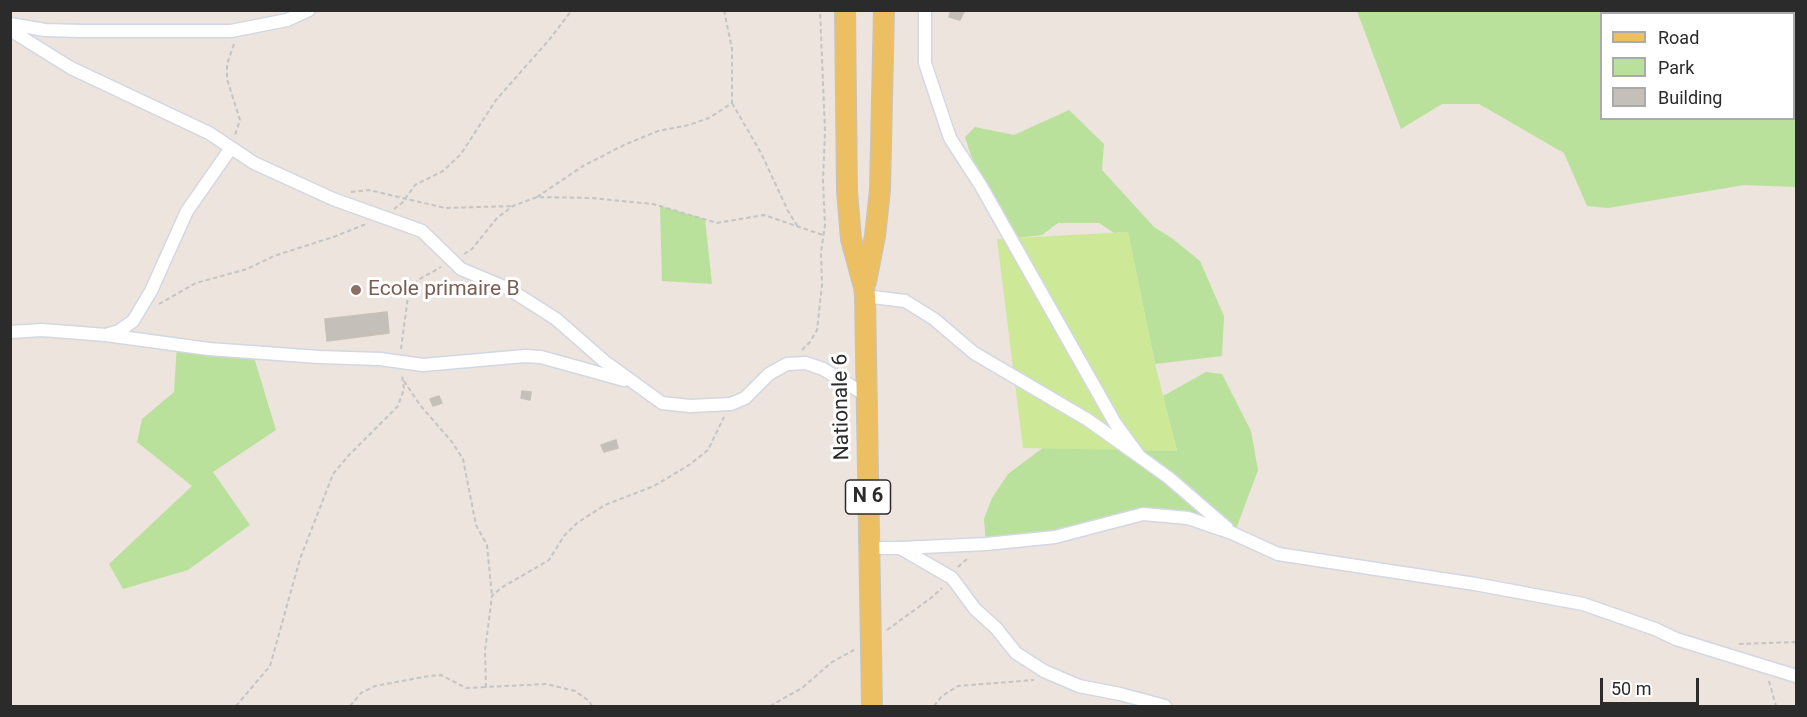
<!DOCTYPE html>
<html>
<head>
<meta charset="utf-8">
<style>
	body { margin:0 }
	#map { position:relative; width:1807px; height:717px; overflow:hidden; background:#ece4dd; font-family:Roboto,sans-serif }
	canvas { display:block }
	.frame { position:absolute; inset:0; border:12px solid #2b2b2b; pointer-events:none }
	.legend { position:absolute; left:1600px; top:12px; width:195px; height:108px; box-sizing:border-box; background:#fff; border:2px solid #aaa; margin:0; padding:8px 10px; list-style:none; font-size:18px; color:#2b2b2b }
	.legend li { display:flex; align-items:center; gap:12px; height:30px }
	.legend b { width:30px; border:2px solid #aaa }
	.scale { position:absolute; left:1600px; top:678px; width:99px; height:27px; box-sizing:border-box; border:3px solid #2b2b2b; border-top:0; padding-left:8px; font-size:18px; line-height:21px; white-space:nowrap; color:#2b2b2b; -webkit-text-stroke:4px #fff; paint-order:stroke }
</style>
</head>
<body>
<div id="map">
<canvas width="1807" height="717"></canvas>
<div class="frame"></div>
<ul class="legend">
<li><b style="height:8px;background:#ecc062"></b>Road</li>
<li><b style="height:16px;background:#b9e19b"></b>Park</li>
<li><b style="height:16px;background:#c5bfb9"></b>Building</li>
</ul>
<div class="scale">50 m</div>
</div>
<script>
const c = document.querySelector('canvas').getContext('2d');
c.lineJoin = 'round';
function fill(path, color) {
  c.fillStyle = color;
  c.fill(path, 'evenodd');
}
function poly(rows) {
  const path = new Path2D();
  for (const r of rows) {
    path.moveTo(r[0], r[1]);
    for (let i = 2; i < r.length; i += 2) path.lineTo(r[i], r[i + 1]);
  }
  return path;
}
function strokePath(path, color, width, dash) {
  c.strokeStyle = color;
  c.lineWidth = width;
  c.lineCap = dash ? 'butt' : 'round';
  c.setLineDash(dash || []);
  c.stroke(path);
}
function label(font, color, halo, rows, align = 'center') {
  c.font = font + ' Roboto,sans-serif';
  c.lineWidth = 6;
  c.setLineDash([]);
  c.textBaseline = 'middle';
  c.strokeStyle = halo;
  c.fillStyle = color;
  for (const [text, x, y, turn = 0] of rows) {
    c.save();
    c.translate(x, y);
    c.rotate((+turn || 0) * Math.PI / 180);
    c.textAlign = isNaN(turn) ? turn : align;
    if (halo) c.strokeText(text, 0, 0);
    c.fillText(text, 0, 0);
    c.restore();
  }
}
fill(poly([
	[1357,11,1781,11,1782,13,1602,14,1602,118,1794,118,1794,46,1796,55,1796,187,1744,185,1608,208,1587,206,1564,153,1479,104,1442,104,1401,129],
	[1069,110,1104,144,1102,170,1154,227,1173,239,1200,261,1224,316,1222,356,1155,364,1128,232,1114,233,1099,223,1058,223,1042,235,1017,238,981,186,965,137,975,127,1014,135],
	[660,206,705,219,712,284,662,281],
	[177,344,252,351,276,430,213,472,250,525,188,570,123,589,109,564,192,486,137,442,142,419,174,392],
	[1206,372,1222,374,1251,431,1258,470,1236,529,1188,518,1115,521,986,544,984,519,992,498,1008,474,1044,447,1177,451,1163,396]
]), '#b9e19b');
fill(poly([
	[1128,232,1155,364,1177,451,1023,448,997,239]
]), '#cde897');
const building = poly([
	[951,10,965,10,960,20,949,17,951,10],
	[387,312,389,333,327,341,325,319,387,312],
	[522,391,531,392,530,400,521,398,522,391],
	[439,396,442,403,433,406,430,399,439,396],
	[616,440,618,448,604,452,601,445,616,440]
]);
fill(building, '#c5bfb9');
strokePath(building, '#c7c0b7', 1.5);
const minor = poly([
	[925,10,925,63,950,138,981,186,1115,423,1140,457],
	[10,24,45,30,81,31,231,31,287,20,309,10],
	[10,30,71,68,209,133,254,163,333,199,422,231,461,269,509,289,556,319,604,361,662,403,690,406,731,404,745,398,769,374,787,364,806,363,823,369,866,395],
	[865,296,905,301,934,319,974,353,1088,420,1140,457,1169,478,1227,528],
	[10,332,42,330,106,335,119,331,133,321,151,291,187,211,231,148],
	[106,335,209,349,319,357,380,359,423,365,525,356,541,357,624,380],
	[869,548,901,548,986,544,1055,537,1143,514,1188,518,1232,533,1278,554,1475,584,1583,604,1655,629,1676,639,1796,676],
	[902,549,952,578,975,609,996,628,1016,653,1044,671,1079,686,1120,694,1165,706]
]);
const primary = poly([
	[845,10,847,191,851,239,864,287,865,296,872,706],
	[866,282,875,236,880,190,884,10]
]);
strokePath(minor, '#d2d7e3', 15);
strokePath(primary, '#c4c4c4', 22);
strokePath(poly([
	[234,44,227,64,227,79,240,120,235,135],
	[732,103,761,153,788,211,798,227],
	[351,192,369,190,445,208,513,206],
	[537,197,583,166,624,145,658,131,689,125,709,118,732,103,732,49,724,10],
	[394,209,402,203,415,185,443,171,461,154,496,100,549,40,572,10],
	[464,254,472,249,497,218,513,206,537,197,591,198,653,204,717,223,764,215,823,235],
	[159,304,196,283,247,269,274,256,336,236,366,224],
	[401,349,409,289,418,280,441,267],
	[802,350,810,342,817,330,822,285,821,252,825,225,823,181,825,131,820,10],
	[404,381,420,405,452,442,463,459,476,525,487,545,492,596],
	[958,567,967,559],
	[887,630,931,598,942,588],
	[1739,644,1796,642],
	[1769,681,1776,706],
	[236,706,270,666,300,559,333,474,349,455,398,406,404,389,402,375],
	[350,706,361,693,375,686,429,676,441,675,466,688,486,687],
	[592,706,589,701,575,691,546,684,486,687,485,651,492,596,501,588,549,560,564,536,577,523,605,505,654,486,689,465,708,450,724,417],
	[770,706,802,688,832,662,854,650],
	[934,706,942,696,958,686,1034,680]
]), '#c4c4c4', 2, [4.5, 3]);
strokePath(minor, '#fff', 12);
strokePath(primary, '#ecc062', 20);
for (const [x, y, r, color] of [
	[356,290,6,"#8d6e63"]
]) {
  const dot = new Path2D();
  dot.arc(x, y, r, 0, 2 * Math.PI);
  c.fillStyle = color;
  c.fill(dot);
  strokePath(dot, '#fff', 2);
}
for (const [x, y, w] of [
	[868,497,45]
]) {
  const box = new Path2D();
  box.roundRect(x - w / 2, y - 17, w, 34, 4.5);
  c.fillStyle = '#fff';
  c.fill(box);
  strokePath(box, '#2b2b2b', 1.5);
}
label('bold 20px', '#2b2b2b', null, [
	["N 6",868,497]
]);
label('21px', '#785e54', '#fff', [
	["Ecole primaire B",368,290]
], 'left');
label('21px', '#2b2b2b', '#fff', [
	["Nationale 6",842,407,-91]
]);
</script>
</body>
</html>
